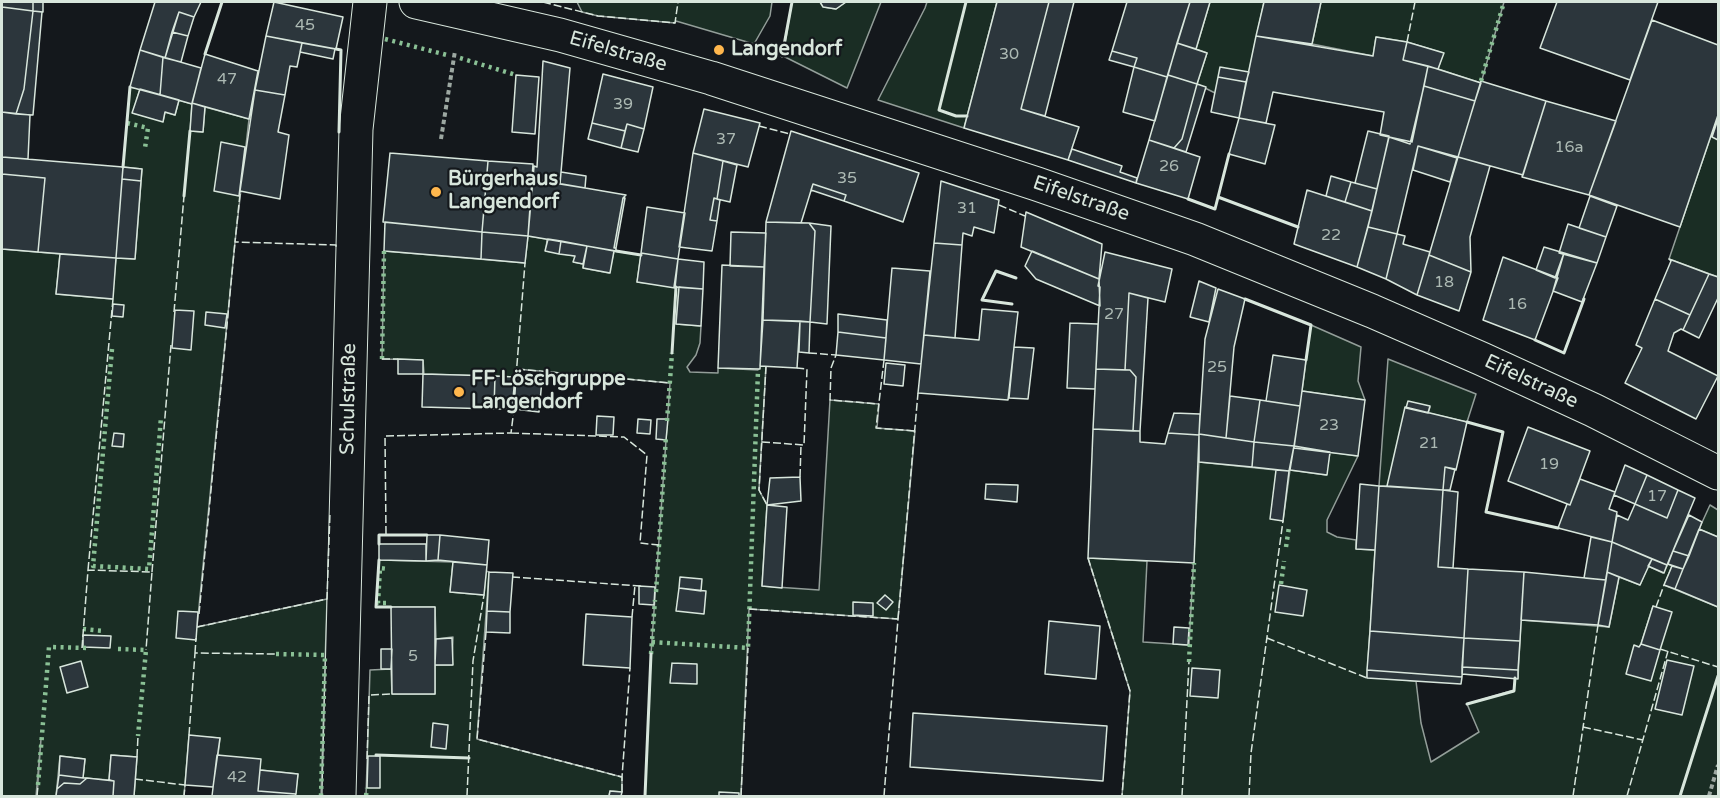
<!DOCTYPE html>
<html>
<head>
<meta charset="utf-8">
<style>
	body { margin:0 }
	#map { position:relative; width:1720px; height:798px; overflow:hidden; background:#14181c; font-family:"Varela Round",sans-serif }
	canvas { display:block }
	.frame { position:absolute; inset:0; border:3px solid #d8e6dc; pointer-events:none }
</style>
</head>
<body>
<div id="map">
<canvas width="1720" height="798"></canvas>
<div class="frame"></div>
</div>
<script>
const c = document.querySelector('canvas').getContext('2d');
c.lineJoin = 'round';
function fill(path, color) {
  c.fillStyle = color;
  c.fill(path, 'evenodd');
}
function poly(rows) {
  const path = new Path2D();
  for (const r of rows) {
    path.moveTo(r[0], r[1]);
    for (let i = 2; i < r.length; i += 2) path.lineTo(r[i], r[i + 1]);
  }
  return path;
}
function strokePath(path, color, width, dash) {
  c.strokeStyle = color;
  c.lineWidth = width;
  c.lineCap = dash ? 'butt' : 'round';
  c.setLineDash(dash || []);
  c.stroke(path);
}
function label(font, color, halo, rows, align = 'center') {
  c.font = font + ' "Varela Round",sans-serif';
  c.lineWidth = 4.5;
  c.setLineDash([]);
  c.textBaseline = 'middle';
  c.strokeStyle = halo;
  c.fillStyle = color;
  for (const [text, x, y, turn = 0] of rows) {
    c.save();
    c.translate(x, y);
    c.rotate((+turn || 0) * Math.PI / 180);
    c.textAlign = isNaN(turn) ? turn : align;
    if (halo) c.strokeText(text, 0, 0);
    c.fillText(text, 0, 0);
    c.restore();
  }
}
const green = poly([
	[577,2,772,2,770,16,754,44,676,21,675,23,598,16,582,12,577,2],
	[792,2,820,2,824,7,836,9,846,2,881,2,847,88,783,56,792,2],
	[927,2,997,2,964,128,878,100,925,8,927,2],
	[1210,2,1264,2,1249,72,1215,93,1197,84,1207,53,1196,49,1210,2],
	[1321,2,1504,2,1481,83,1438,69,1443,53,1407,42,1376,37,1373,56,1312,44,1321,2],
	[130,87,140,89,133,113,163,121,165,112,175,115,179,100,192,104,190,131,203,132,205,107,249,119,235,242,197,627,327,599,321,796,295,796,298,774,260,770,218,755,220,738,189,736,184,796,134,796,137,757,111,755,109,780,83,778,85,759,60,756,56,796,37,796,41,739,36,796,2,796,2,249,60,254,56,294,112,299,116,258,135,259,142,169,123,167,130,87],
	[1718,115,1718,277,1669,259,1718,115],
	[528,236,547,239,546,251,575,256,574,262,583,264,583,268,609,273,614,251,641,255,637,282,679,287,676,324,701,326,700,343,696,355,687,367,690,372,718,373,718,368,758,370,760,366,766,366,759,490,767,505,762,586,819,590,830,400,879,404,877,428,915,431,898,619,749,609,741,796,645,796,651,654,670,383,517,369,515,377,424,374,423,360,382,359,384,251,525,263,528,236],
	[1311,325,1361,347,1358,381,1365,400,1302,391,1311,325],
	[1388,359,1476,394,1467,422,1428,413,1430,407,1387,486,1379,486,1388,359],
	[1330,452,1358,456,1327,520,1327,532,1337,537,1356,540,1356,549,1375,550,1367,677,1416,681,1421,723,1431,762,1479,732,1467,704,1514,690,1515,678,1518,678,1521,620,1609,627,1619,577,1640,585,1648,566,1663,573,1668,564,1672,566,1664,585,1718,607,1718,796,1122,796,1130,691,1088,558,1147,561,1143,642,1189,645,1199,462,1276,470,1283,521,1290,470,1326,475,1330,452],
	[1653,606,1659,650,1641,644,1653,606],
	[1710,505,1718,510,1718,537,1699,529,1710,505],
	[379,560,453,562,450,592,484,595,486,571,489,572,477,739,622,777,622,792,610,791,609,796,366,796,370,670,391,669,392,694,435,694,435,665,452,665,453,637,436,639,435,607,376,607,379,560]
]);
fill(green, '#1a2d24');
strokePath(green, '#939e99', 1.5);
const building = poly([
	[2,2,33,2,33,11,2,7,2,2],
	[33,2,43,2,43,12,33,11,33,2],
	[155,2,201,2,194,17,179,12,165,58,140,50,155,2],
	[274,2,343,17,336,49,266,36,274,2],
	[820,2,846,2,836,9,823,7,820,2],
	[997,2,1049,2,1021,109,1079,127,1068,160,964,128,997,2],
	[1049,2,1074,2,1045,116,1021,109,1049,2],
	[1127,2,1190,2,1167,77,1134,67,1137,58,1112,51,1127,2],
	[1190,2,1210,2,1196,49,1177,43,1190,2],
	[1264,2,1321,2,1312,44,1256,36,1264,2],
	[1557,2,1658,2,1630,80,1540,48,1557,2],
	[2,7,33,11,24,89,16,114,2,112,2,7],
	[33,11,42,12,33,115,16,114,24,89,33,11],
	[179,12,194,17,188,36,172,32,179,12],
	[1652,20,1718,45,1718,115,1680,227,1589,195,1652,20],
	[172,32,188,36,181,62,165,58,172,32],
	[266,36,302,43,297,67,290,66,285,95,255,90,266,36],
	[1256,36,1373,56,1376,37,1407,42,1403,60,1428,66,1412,142,1380,135,1384,112,1273,92,1266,123,1239,118,1256,36],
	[1407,42,1444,53,1438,69,1403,60,1407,42],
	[302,43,335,49,333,59,300,52,302,43],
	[1177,43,1207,53,1197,84,1168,75,1177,43],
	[140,50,163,57,160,95,130,87,140,50],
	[1112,51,1137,58,1134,67,1109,60,1112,51],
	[205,54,258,71,249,119,192,103,205,54],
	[163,57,201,68,192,104,160,95,163,57],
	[543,61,570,68,560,184,533,179,534,166,537,167,543,61],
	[1428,66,1481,83,1475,101,1424,86,1428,66],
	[1134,67,1167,77,1155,121,1123,112,1134,67],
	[1220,67,1249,72,1246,82,1218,77,1220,67],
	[603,74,653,87,644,129,627,124,625,131,592,123,603,74],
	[516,75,539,77,535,134,512,132,516,75],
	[1168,75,1197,84,1182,139,1174,148,1149,140,1168,75],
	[1218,77,1246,82,1239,118,1211,112,1218,77],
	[1481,81,1546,101,1523,175,1458,157,1481,81],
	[1197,84,1206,87,1186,152,1174,148,1182,139,1197,84],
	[1424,86,1475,101,1458,157,1418,146,1397,234,1368,227,1389,137,1410,144,1424,86],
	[140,89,179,100,175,115,165,112,163,122,132,113,140,89],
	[255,90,285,95,278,132,289,135,280,199,240,191,255,90],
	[1546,101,1616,121,1589,195,1522,177,1546,101],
	[192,103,205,107,203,132,190,131,192,103],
	[704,109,760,123,748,167,693,153,704,109],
	[2,112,30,115,28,159,2,157,2,112],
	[1239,118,1275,125,1265,164,1229,154,1239,118],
	[1718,119,1718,140,1712,137,1718,119],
	[592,123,625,131,621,148,588,139,592,123],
	[627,124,644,129,638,152,621,148,627,124],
	[791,131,919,173,903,222,844,201,846,195,813,184,801,223,766,222,791,131],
	[1368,131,1389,136,1377,189,1355,183,1368,131],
	[1149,140,1200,157,1188,199,1136,183,1149,140],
	[221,142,245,147,239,196,214,191,221,142],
	[1418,146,1457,158,1450,182,1413,170,1418,146],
	[1072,149,1122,166,1120,172,1137,178,1136,183,1068,160,1072,149],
	[390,153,488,161,482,232,383,222,390,153],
	[693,153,723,161,717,199,714,198,710,220,717,221,712,251,679,247,693,153],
	[2,157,123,167,116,258,38,252,45,178,2,174,2,157],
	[1458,157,1490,166,1470,237,1471,272,1429,255,1458,157],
	[488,161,533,164,528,236,482,232,488,161],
	[723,161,737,165,730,202,717,199,723,161],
	[123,167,142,169,141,181,122,179,123,167],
	[561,172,586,176,585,188,560,184,561,172],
	[2,174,45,178,38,252,2,249,2,174],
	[1331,176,1351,182,1345,202,1326,196,1331,176],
	[122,179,141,181,135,259,116,258,122,179],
	[533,179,626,195,623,198,614,248,616,248,616,251,528,236,533,179],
	[941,181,999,200,994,233,974,227,972,236,963,233,962,245,934,243,941,181],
	[1351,182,1377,189,1372,211,1345,202,1351,182],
	[813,184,846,195,844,201,811,190,813,184],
	[1307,190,1372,211,1357,267,1294,244,1307,190],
	[1590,196,1617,206,1606,237,1579,228,1590,196],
	[623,198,625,198,616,248,614,248,623,198],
	[714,198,720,200,717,221,710,220,714,198],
	[647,207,685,213,678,259,641,253,647,207],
	[1026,212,1102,244,1099,279,1021,247,1026,212],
	[385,222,482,232,481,259,384,251,385,222],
	[766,222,809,223,815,231,810,322,763,320,766,222],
	[809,223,831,226,827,324,810,322,815,231,809,223],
	[1568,224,1606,237,1597,263,1559,253,1568,224],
	[1368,227,1397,234,1386,279,1357,267,1368,227],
	[482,232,528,236,525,263,481,259,482,232],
	[731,232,766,233,764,267,730,266,731,232],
	[1397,234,1405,236,1403,244,1430,252,1417,295,1386,279,1397,234],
	[548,239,561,241,559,254,545,251,548,239],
	[561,241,587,246,583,264,573,262,575,256,559,254,561,241],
	[934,243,962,245,955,338,924,335,934,243],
	[587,246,614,251,610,273,583,268,587,246],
	[1544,247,1564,253,1555,278,1536,270,1544,247],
	[1032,251,1099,279,1100,306,1036,279,1025,266,1032,251],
	[1105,252,1172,269,1165,302,1129,293,1125,370,1096,369,1100,287,1098,286,1105,252],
	[641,253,678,259,675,288,637,282,641,253],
	[1564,253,1597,263,1582,302,1553,291,1564,253],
	[60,254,116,258,113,299,56,294,60,254],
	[1429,255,1471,272,1459,311,1417,295,1429,255],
	[1503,257,1558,278,1535,340,1483,320,1503,257],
	[678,259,704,262,703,289,674,287,678,259],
	[1669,259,1709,274,1690,315,1655,299,1671,261,1669,259],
	[722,265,764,267,760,369,718,368,722,265],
	[892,268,930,271,921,364,884,360,892,268],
	[1709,274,1718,277,1718,298,1699,338,1683,330,1709,274],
	[1199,281,1216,288,1209,322,1190,317,1199,281],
	[679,287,703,289,701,326,676,324,679,287],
	[1218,289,1245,299,1234,347,1226,438,1199,434,1205,339,1218,289],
	[1129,293,1148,298,1140,431,1133,431,1136,377,1130,370,1125,370,1129,293],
	[1655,299,1690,315,1683,330,1681,329,1674,333,1668,351,1718,376,1696,419,1625,383,1642,348,1636,345,1655,299],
	[113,304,124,305,123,317,112,316,113,304],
	[982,309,1018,312,1008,400,918,393,924,335,979,340,982,309],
	[175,310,194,311,191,350,172,348,175,310],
	[206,312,227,314,225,328,205,325,206,312],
	[838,314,887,320,886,338,838,332,838,314],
	[763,320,800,321,797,368,760,366,763,320],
	[800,321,810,322,809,353,799,352,800,321],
	[1070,323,1098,324,1095,389,1067,388,1070,323],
	[838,332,886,338,884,360,836,355,838,332],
	[1014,347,1034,348,1028,399,1009,398,1014,347],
	[1273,355,1306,360,1300,406,1266,401,1273,355],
	[398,359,423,360,423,374,398,374,398,359],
	[886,363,905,365,903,386,884,384,886,363],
	[1096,369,1130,370,1136,377,1133,431,1093,429,1096,369],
	[423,374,495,376,494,409,422,407,423,374],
	[495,376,515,377,512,409,494,409,495,376],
	[516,377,542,380,539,412,514,409,516,377],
	[1302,391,1365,400,1358,456,1294,448,1302,391],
	[1230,396,1260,400,1254,442,1226,438,1230,396],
	[1260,400,1300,406,1294,446,1254,442,1260,400],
	[1408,401,1430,406,1428,413,1406,408,1408,401],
	[1405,407,1467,422,1456,470,1445,467,1443,490,1387,486,1405,407],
	[1174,413,1200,414,1199,435,1168,433,1174,413],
	[597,416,614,417,613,435,596,435,597,416],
	[638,419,651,420,650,434,637,433,638,419],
	[657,419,668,419,666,440,656,439,657,419],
	[1528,427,1590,451,1570,505,1508,481,1528,427],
	[1093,429,1140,431,1140,442,1165,444,1168,433,1199,435,1194,563,1088,558,1093,429],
	[114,433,124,434,123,447,112,446,114,433],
	[1199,434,1254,442,1252,467,1199,462,1199,434],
	[1254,442,1294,446,1289,471,1252,467,1254,442],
	[1294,446,1330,452,1327,475,1290,470,1294,446],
	[1625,465,1647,475,1635,504,1614,495,1625,465],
	[1445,467,1455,469,1450,490,1443,490,1445,467],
	[1276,470,1289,471,1283,521,1270,519,1276,470],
	[1647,475,1678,490,1667,518,1635,504,1647,475],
	[800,477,801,501,767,505,770,478,800,477],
	[1580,479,1615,492,1609,509,1617,512,1612,542,1558,528,1567,504,1570,505,1580,479],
	[986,484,1018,485,1017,502,985,499,986,484],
	[1360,484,1379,486,1375,550,1356,549,1360,484],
	[1379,486,1443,490,1438,567,1468,569,1464,638,1370,631,1379,486],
	[1443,490,1458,492,1453,568,1438,567,1443,490],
	[1678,490,1695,498,1667,565,1612,542,1617,515,1628,520,1635,504,1667,518,1678,490],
	[767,505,787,507,782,588,762,586,767,505],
	[1689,515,1702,522,1689,556,1673,551,1689,515],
	[1699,529,1718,537,1718,607,1675,589,1699,529],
	[427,535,440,535,438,560,426,561,427,535],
	[440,535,489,540,487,565,438,560,440,535],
	[1591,537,1612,542,1606,580,1584,578,1591,537],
	[1612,542,1652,559,1640,585,1607,572,1612,542],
	[379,544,426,544,426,561,379,560,379,544],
	[1673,551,1689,556,1683,569,1668,564,1673,551],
	[1652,559,1667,565,1664,573,1648,566,1652,559],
	[453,562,487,565,484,595,450,592,453,562],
	[1672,566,1683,569,1675,589,1664,585,1672,566],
	[1468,569,1524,572,1520,641,1464,638,1468,569],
	[489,572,513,573,510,612,487,611,489,572],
	[1524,572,1606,580,1598,625,1521,620,1524,572],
	[1607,572,1619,577,1609,627,1598,625,1607,572],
	[680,577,702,579,701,591,679,588,680,577],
	[1279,585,1307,590,1303,616,1275,612,1279,585],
	[639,586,655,587,654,605,639,604,639,586],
	[679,588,706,591,704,614,676,611,679,588],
	[885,595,893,602,886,610,877,603,885,595],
	[853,602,873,603,873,616,853,615,853,602],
	[1653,606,1672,612,1660,650,1641,644,1653,606],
	[391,607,435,607,435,694,392,694,391,607],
	[178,611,198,612,196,640,176,638,178,611],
	[487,611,510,612,510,633,486,632,487,611],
	[586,614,632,617,630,668,583,665,586,614],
	[1049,621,1100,626,1096,679,1045,674,1049,621],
	[1174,627,1189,628,1188,645,1173,644,1174,627],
	[1370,631,1464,638,1462,677,1367,670,1370,631],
	[83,635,111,636,110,648,83,647,83,635],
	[452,638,453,665,435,665,436,639,452,638],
	[1464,638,1520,641,1518,670,1462,667,1464,638],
	[1641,644,1660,650,1651,681,1626,674,1634,645,1639,647,1641,644],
	[381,649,392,649,391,669,381,669,381,649],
	[1667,660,1694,666,1682,715,1655,709,1667,660],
	[81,661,88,687,67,693,60,667,81,661],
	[672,663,697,664,697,684,670,683,672,663],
	[1462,667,1518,670,1518,679,1462,674,1462,667],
	[1192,668,1220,670,1218,698,1190,696,1192,668],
	[1367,670,1462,677,1461,684,1367,678,1367,670],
	[913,713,1107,726,1103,781,910,767,913,713],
	[433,723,448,725,446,749,431,747,433,723],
	[189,735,220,738,213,787,185,785,189,735],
	[111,755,137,757,134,796,113,796,114,781,109,780,111,755],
	[217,755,261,759,258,791,296,794,295,796,212,796,217,755],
	[60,756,85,759,83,778,59,775,60,756],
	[368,756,380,756,380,788,367,788,368,756],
	[260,770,298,774,296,794,258,791,260,770],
	[59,775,83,778,87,778,80,784,64,783,57,789,59,775],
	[87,778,114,781,113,796,56,796,57,789,64,783,80,784,87,778],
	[610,791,622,792,621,796,609,796,610,791],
	[719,792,739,793,739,796,719,796,719,792]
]);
fill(building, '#2c363c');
strokePath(building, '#d8e6dc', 1.5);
const minor = poly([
	[339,796,356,129,370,2]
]);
const major = poly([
	[416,2,560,35,711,78,1037,184,1195,239,1372,311,1482,359,1593,410,1718,473]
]);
strokePath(minor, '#d8e6dc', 35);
strokePath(major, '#d8e6dc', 35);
strokePath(poly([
	[441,139,455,51],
	[1709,796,1718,765]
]), '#9da8a2', 4, [4.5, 3]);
strokePath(minor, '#14181c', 33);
strokePath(major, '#14181c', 33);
strokePath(poly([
	[385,39,447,55],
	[460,58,516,75],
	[1481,81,1504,2],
	[127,123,148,128,145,148],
	[112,349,93,566,149,569,161,417],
	[382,359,384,251],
	[667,421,672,353],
	[1286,547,1289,527],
	[1281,584,1284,561],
	[656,592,666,436],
	[386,603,378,603,380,568,388,569],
	[83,629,103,631],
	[652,642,748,648,758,370],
	[118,649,146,650,138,736],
	[276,654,325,655,321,796],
	[651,654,655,600],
	[1189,662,1194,563],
	[38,785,49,647,88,648],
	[366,796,367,788]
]), '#8ac095', 4.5, [3, 4.5]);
strokePath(poly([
	[543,2,598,16,675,23,678,2],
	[1407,42,1415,2],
	[759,126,790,134],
	[240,194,235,242,336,245,336,248],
	[999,205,1025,216],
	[174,312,184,196],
	[809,353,836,355,831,368,830,400,879,404],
	[382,359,398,359],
	[884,360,876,428,915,431],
	[766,366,759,490,767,505],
	[517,369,670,383],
	[516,377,525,263],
	[511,433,624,437,647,455,640,543,659,545],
	[762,442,804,445,807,369,797,368],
	[800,477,801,445],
	[386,534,385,436,511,433,514,409],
	[1088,558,1130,691,1122,796],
	[88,570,113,299],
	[152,572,171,345],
	[512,577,641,586],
	[1656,607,1664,585],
	[749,609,898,619,884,796],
	[199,614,235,242],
	[632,617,635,585],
	[898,619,918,393],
	[197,627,327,599,330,512],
	[486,632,477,739,622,777,630,668],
	[1267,638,1367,678],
	[82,648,88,570,152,572,146,650],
	[1660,649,1718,667],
	[195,653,196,638],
	[1583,727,1643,740],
	[189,735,195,653,276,654],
	[137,757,138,736],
	[367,759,369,695,392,694],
	[135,779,185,785,184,796],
	[622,792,622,777],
	[37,796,38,785],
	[467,796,473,661,484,595],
	[741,796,748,648],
	[1182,796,1189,662],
	[1249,796,1251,753,1283,521],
	[1573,796,1598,625],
	[1627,796,1668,651]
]), '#d8e6dc', 1.5, [8, 3]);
strokePath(poly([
	[966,2,939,110,956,116,967,116],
	[336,49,341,50,339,132],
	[205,54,222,2],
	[782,56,792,2],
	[123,167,130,87],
	[184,196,190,131],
	[1218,197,1298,227],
	[1188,199,1215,209,1229,154],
	[616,251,641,255],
	[1245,299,1311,325,1306,360],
	[1012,304,982,300,996,271,1016,278],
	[1535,340,1564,353,1584,299],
	[672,353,676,287],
	[1467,422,1503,432,1486,512,1558,528],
	[379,544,379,535,427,535],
	[379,560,376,607,391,607],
	[1467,704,1514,691,1515,678],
	[376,755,469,758],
	[645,796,651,654],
	[1680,796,1718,676]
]), '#d8e6dc', 3);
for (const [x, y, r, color] of [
	[719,50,6,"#ffb74d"],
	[436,192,6,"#ffb74d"],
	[459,392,6,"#ffb74d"]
]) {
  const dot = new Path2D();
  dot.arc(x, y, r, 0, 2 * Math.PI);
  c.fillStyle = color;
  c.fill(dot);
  strokePath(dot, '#14181c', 2);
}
label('16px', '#adbab4', null, [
	["45",305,26],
	["30",1009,55],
	["47",227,80],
	["39",623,105],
	["37",726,140],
	["16a",1569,148],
	["26",1169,167],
	["35",847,179],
	["31",967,209],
	["22",1331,236],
	["18",1444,283],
	["16",1517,305],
	["27",1114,315],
	["25",1217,368],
	["23",1329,426],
	["21",1429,444],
	["19",1549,465],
	["17",1657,497],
	["5",413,657],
	["42",237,778]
]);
label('bold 20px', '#d8e6dc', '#14181c', [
	["Langendorf",731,50],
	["Bürgerhaus",448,180],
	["Langendorf",448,203],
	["FF Löschgruppe",471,380],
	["Langendorf",471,403]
], 'left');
label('20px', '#d8e6dc', '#14181c', [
	["Eifelstraße",618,52,16],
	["Eifelstraße",1081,199,19],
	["Eifelstraße",1531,382,25],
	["Schulstraße",349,399,-89]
]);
</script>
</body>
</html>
